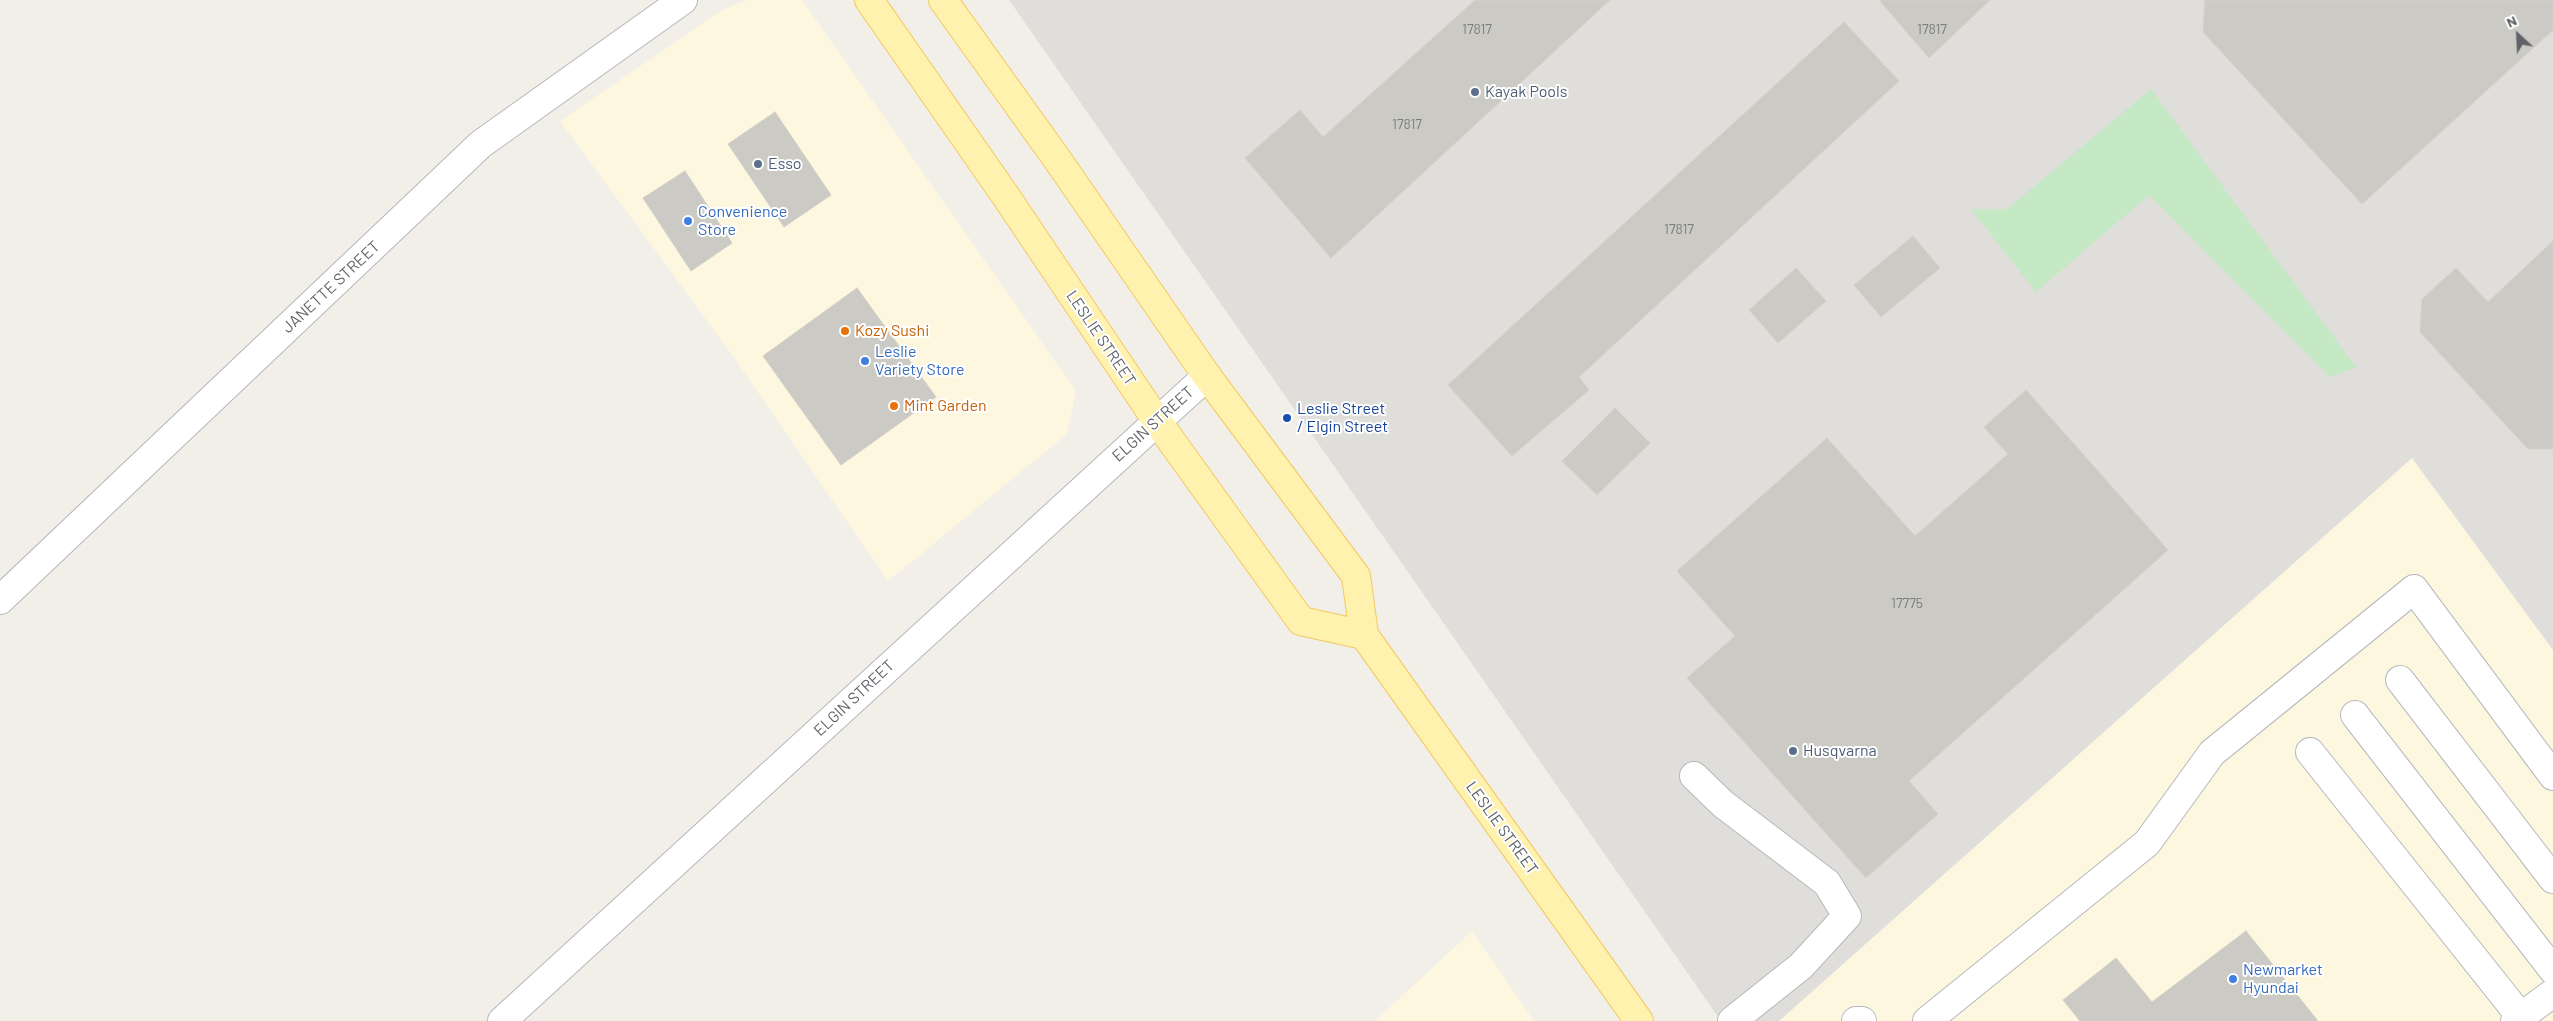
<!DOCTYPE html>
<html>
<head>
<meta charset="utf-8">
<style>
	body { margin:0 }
	#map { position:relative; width:2553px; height:1021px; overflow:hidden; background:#f1efe8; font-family:Barlow,sans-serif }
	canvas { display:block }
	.north { position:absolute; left:2493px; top:10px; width:50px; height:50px; -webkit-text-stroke:4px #fff; paint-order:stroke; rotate:335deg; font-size:14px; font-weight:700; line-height:20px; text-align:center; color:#5f6368 }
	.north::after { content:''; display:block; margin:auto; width:18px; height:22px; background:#5f6368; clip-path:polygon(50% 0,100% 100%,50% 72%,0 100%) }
</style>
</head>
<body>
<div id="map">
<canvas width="2553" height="1021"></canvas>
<div class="north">N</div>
</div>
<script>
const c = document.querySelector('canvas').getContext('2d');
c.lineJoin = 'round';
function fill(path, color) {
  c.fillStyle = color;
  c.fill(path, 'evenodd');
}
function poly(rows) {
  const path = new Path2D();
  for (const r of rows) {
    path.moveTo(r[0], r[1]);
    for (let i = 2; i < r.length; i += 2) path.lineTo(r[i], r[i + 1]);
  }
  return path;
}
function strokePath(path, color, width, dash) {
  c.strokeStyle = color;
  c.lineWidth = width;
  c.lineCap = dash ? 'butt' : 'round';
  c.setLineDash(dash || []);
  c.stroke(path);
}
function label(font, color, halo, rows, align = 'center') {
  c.font = font + ' Barlow,sans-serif';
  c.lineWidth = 4;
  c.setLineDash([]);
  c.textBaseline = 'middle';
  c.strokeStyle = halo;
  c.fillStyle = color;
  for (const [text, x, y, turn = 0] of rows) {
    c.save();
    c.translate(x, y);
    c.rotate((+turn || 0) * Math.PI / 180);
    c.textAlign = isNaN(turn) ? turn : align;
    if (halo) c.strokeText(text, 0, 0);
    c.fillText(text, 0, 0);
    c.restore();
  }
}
fill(poly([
	[748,0,802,0,1076,391,1067,434,888,581,733,356,560,121,724,9],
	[2412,458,2553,650,2553,1021,1779,1021],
	[1472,931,1534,1021,1375,1021]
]), '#fef7e0');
fill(poly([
	[1009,0,2553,0,2553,650,2412,458,1779,1021,1721,1021]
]), '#e0deda');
fill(poly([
	[2151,89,2356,367,2330,377,2149,195,2036,292,1971,209,2007,209]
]), '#c5e8c5');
const building = poly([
	[1475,0,1610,0,1331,258,1245,158,1300,110,1323,137,1475,0],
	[1879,0,1990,0,1929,58,1879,0],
	[2205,0,2553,0,2553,30,2362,204,2203,32,2205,0],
	[1844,22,1899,81,1579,377,1589,390,1512,456,1448,385,1844,22],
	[775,112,831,195,784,227,728,144,775,112],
	[685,171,732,243,691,271,643,198,685,171],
	[1913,236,1940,268,1881,317,1854,285,1913,236],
	[2553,241,2553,449,2528,449,2420,332,2422,299,2456,268,2488,302,2553,241],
	[1796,268,1826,301,1778,343,1749,310,1796,268],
	[857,288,936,397,841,465,763,356,857,288],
	[2026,390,2168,550,1909,781,1938,814,1866,878,1687,678,1735,636,1677,571,1827,438,1915,536,2008,454,1984,427,2026,390],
	[1615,408,1650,443,1597,495,1562,461,1615,408],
	[2246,931,2318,1021,2080,1021,2063,1000,2116,958,2152,1002,2246,931]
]);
fill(building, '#cccac5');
strokePath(building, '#d6d1c6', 1);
const minor = poly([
	[0,600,481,144,683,0],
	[2400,680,2553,879],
	[2355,715,2553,970],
	[2310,752,2521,1017],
	[1694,776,1723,804,1827,883,1847,916,1801,966,1732,1021],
	[502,1021,1207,376],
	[1856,1021,1862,1021],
	[1927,1021,2147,843,2212,753,2414,589,2553,776],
	[2515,1021,2553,993]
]);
const major = poly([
	[869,0,1005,195,1157,421,1301,621,1364,635],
	[943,0,1057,159,1207,376,1356,576,1364,635,1639,1021]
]);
strokePath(minor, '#b5b8bc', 30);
strokePath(major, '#f2c960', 30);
strokePath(minor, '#fff', 28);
strokePath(major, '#fff2af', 28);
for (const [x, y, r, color] of [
	[1475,92,5,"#5c6f8a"],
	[758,164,5,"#5c6f8a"],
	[688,221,5,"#3f7fe0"],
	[845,331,5,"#e8710a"],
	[865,361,5,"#3f7fe0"],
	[894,406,5,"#e8710a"],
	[1287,418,5,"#1a4fb4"],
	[1793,751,5,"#5c6f8a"],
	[2233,979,5,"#3f7fe0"]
]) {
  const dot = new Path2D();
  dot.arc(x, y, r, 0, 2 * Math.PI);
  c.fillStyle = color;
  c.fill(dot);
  strokePath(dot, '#fff', 2);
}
label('14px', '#7a7d7f', null, [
	["17817",1477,29],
	["17817",1932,29],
	["17817",1407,124],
	["17817",1679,229],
	["17775",1907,603]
]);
label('16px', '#4e5e75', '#fff', [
	["Kayak Pools",1485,92],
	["Esso",768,164],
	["Husqvarna",1803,751]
], 'left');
label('16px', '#366cbe', '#fff', [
	["Convenience",698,212],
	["Store",698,230],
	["Leslie",875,352],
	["Variety Store",875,370],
	["Newmarket",2243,970],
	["Hyundai",2243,988]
], 'left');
label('16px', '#5f6368', '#fff', [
	["JANETTE STREET",331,287,-43],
	["LESLIE STREET",1101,338,56],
	["ELGIN STREET",1153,424,-42],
	["ELGIN STREET",854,698,-43],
	["LESLIE STREET",1502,828,54]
]);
label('16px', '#c56008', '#fff', [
	["Kozy Sushi",855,331],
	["Mint Garden",904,406]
], 'left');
label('16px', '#164399', '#fff', [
	["Leslie Street",1297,409],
	["/ Elgin Street",1297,427]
], 'left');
</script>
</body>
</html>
